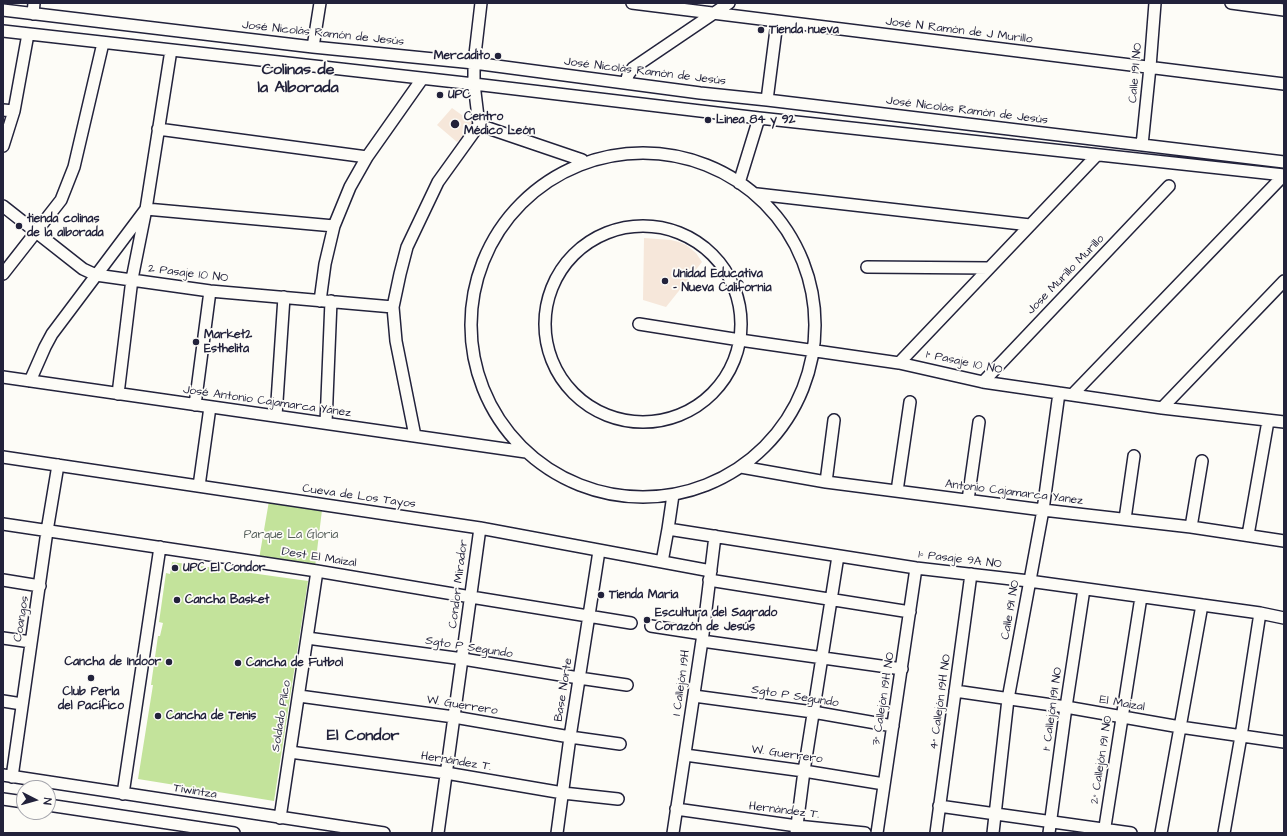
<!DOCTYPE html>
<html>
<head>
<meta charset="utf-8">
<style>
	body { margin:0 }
	#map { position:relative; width:1287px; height:836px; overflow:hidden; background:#fdfcf7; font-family:"Architects Daughter",sans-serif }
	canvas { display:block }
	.frame { position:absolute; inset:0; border:4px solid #22223b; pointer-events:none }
	.north { position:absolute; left:16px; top:780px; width:40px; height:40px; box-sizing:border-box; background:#fdfcf7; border:1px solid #a5a5ac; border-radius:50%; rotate:96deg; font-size:11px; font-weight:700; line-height:16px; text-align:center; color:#22223b }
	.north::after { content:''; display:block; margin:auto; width:14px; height:18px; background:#22223b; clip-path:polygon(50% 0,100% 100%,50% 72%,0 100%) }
</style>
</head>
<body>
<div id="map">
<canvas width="1287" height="836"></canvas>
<div class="frame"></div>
<div class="north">N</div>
</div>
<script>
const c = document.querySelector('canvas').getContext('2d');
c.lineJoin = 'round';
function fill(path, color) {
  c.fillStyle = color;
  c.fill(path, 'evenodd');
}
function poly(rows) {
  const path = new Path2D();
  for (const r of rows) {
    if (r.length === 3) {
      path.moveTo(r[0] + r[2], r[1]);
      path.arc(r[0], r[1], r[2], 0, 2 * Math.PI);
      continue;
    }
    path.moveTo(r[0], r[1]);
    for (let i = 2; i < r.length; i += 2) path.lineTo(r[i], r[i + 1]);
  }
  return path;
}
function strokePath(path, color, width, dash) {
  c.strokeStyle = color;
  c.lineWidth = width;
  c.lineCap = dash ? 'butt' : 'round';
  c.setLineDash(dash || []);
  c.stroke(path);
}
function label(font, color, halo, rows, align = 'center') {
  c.font = font + ' "Architects Daughter",sans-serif';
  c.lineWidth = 3.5;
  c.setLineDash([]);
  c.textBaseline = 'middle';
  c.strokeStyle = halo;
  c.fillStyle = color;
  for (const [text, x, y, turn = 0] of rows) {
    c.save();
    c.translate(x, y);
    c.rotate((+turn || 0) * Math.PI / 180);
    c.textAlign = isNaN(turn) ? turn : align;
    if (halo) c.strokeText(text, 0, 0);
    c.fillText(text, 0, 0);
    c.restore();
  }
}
fill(poly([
	[452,108,473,123,473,128,457,142,437,125],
	[644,238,671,240,679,242,686,245,696,253,702,262,666,307,643,300]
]), '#f6e7da');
fill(poly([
	[269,501,322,510,315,567,259,559],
	[172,562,308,581,274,801,138,779,153,685,151,685,158,636,160,636,163,623,159,622,166,573,170,574]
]), '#c3e39b');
const minor = poly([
	[632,3,1284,84],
	[1231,3,1284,10],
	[3,10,313,47,474,63,700,93,767,100,1284,162],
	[33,14,34,3],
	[3,31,474,84,759,118,1284,175],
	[313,47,320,3],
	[626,83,628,75,633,68,729,3],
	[767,100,777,22],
	[3,110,14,111],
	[479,125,582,160],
	[158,129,367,157],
	[1142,145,1150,67,1155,3],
	[3,146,14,111,28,34],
	[643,325,172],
	[739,183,759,118],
	[757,194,1030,225],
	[3,206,83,269,96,275,210,291,393,307],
	[643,324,98],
	[867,267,989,268],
	[3,274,61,200,74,167,103,43],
	[320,301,325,264,334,226,350,187,367,157,422,79],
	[639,324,740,340,899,363,983,382,1162,408,1284,422],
	[899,363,1097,155],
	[3,377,526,452],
	[30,381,45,347,52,334,146,209,334,226],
	[983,382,1169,186],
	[118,394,132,279,146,209,171,50],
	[1072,395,1284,175],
	[195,405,210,291],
	[1162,408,1284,281],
	[276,416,284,297],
	[326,423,331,301],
	[415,436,396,341,393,307,400,274,407,247,438,182,479,125,474,84,474,63,481,3],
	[3,457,480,528,711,571],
	[741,467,826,482,1043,510,1191,527,1284,541],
	[826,482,834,420],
	[199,486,210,407],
	[897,491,910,402],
	[673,495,668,529,916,568,1029,581,1260,613,1284,618],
	[968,500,979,422],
	[1125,519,1134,456],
	[3,524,317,571,471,597,631,623],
	[1191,527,1202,461],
	[1248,535,1268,421],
	[662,562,668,529],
	[3,580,40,586],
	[709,580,910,612],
	[651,626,703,634],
	[3,638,31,642],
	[307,638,463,659,579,678,627,685],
	[702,641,902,669],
	[955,691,1066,707,1180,727,1284,742],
	[299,696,454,717,570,737,620,744],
	[694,696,813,712,893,726],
	[3,701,22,704],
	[290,752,446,773,563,793,618,799],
	[685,755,804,771,884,784],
	[3,775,384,833],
	[12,777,47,531,58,465],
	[123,794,160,547],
	[3,799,24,802],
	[48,805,234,833],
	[939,806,1131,833],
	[676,809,797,826,865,833],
	[280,818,317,571],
	[438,833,480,528],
	[557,833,570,737,599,551],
	[673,833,703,634,715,536],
	[796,833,804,771,838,556],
	[877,833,916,568],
	[936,833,971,574],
	[993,833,1008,699,1043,510,1059,393],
	[1049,833,1066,707,1084,589],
	[1104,833,1141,597],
	[1161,833,1202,605],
	[1224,833,1241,736,1260,613]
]);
strokePath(minor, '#22223b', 14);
strokePath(minor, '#fdfcf7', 11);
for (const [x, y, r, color] of [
	[761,30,4,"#22223b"],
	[498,56,4,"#22223b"],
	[440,95,4,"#22223b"],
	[708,120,4,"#22223b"],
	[455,124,5,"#22223b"],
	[19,226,4,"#22223b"],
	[665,281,4,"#22223b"],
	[196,342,4,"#22223b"],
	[175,568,4,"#22223b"],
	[601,595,4,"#22223b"],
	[177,600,4,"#22223b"],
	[647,620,4,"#22223b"],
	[169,662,4,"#22223b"],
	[238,663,4,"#22223b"],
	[91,678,4,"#22223b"],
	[158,716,4,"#22223b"]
]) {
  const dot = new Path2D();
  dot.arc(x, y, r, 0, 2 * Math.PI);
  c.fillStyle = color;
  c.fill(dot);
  strokePath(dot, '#fdfcf7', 1.5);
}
label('bold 12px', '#22223b', '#fdfcf7', [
	["Tienda nueva",769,30],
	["Mercadito",490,56,"right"],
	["UPC",448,95],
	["Centro",464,117],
	["Médico León",464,131],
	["Linea 84 y 92",716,120],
	["tienda colinas",27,219],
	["de la alborada",27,233],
	["Unidad Educativa",673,274],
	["- Nueva California",673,288],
	["Market2",204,335],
	["Esthelita",204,349],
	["UPC El Condor",183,568],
	["Tienda Maria",609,595],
	["Cancha Basket",185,600],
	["Escultura del Sagrado",655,613],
	["Corazón de Jesús",655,627],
	["Cancha de Indoor",161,662,"right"],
	["Cancha de Futbol",246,663],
	["Club Perla",91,692,"center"],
	["del Pacífico",91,706,"center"],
	["Cancha de Tenis",166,716]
], 'left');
label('12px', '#22223b', '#fdfcf7', [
	["José N Ramón de J Murillo",959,31,7],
	["José Nicolás Ramón de Jesús",323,34,6],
	["José Nicolás Ramón de Jesús",645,72,7],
	["Calle 19I NO",1136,73,-85],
	["José Nicolás Ramón de Jesús",967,111,7],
	["2 Pasaje 10 NO",188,274,7],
	["Jose Murillo Murillo",1066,275,-46],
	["1° Pasaje 10 NO",964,363,12],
	["José Antonio Cajamarca Yánez",267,402,8],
	["Antonio Cajamarca Yanez",1014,493,7],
	["Cueva de Los Tayos",359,497,8],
	["Dest El Maizal",319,558,9],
	["1º Pasaje 9A NO",960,560,7],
	["Condor Mirador",459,584,-83],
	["Calle 19I NO",1011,610,-80],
	["Coangos",22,619,-81],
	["Sgto P Segundo",469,648,9],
	["1 Callejón 19H",682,683,-82],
	["Base Norte",564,690,-81],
	["Sgto P Segundo",795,697,9],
	["3° Callejón 19H NO",884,699,-81],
	["4° Callejón 19H NO",941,702,-82],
	["El Maizal",1122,704,10],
	["W. Guerrero",462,706,9],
	["1° Callejón 19I NO",1053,709,-82],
	["Soldado Pilco",282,716,-81],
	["W. Guerrero",787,755,8],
	["2° Callejón 19I NO",1102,760,-81],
	["Hernández T.",456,762,9],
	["Tiwintza",195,792,9],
	["Hernández T.",784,811,7]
]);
label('12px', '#525c58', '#fdfcf7', [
	["Parque La Gloria",291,535]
]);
label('bold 16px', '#22223b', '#fdfcf7', [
	["Colinas de",298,71],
	["la Alborada",298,89],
	["El Condor",363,737]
]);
</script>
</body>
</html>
